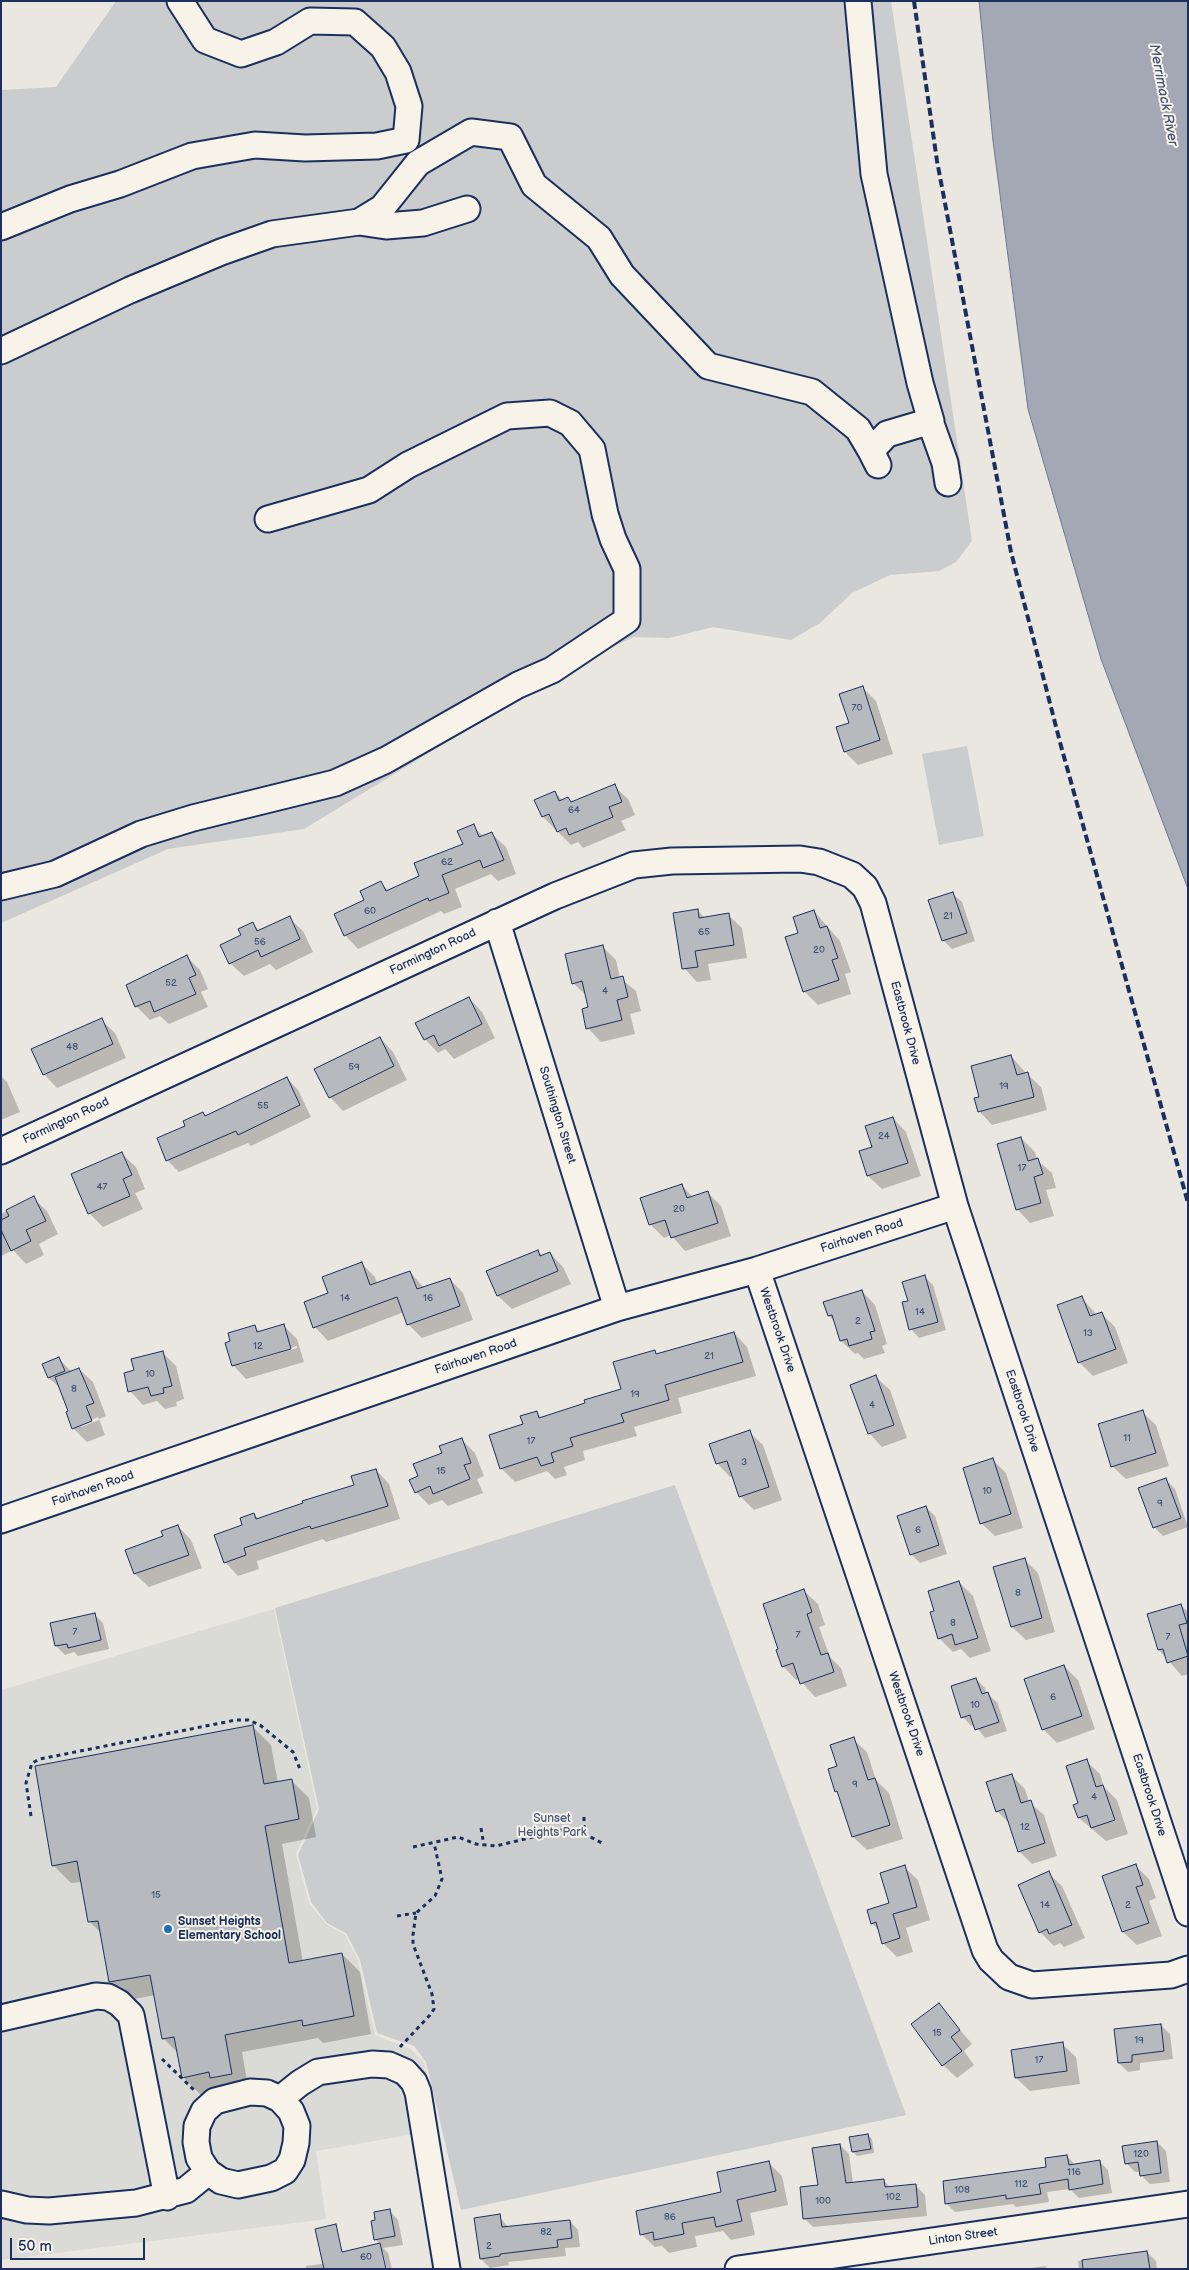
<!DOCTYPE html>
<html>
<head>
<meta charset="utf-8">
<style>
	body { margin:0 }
	#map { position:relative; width:1189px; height:2270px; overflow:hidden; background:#eae7e0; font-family:"Balsamiq Sans",sans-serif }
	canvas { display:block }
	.frame { position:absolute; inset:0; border:2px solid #1b2f5e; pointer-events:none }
	.scale { position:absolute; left:10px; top:2238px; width:135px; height:22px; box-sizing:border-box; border:2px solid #1b2f5e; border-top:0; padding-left:6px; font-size:15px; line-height:18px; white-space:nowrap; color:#1b2f5e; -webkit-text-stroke:4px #f7f3e8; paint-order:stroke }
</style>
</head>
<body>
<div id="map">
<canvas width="1189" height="2270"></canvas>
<div class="frame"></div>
<div class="scale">50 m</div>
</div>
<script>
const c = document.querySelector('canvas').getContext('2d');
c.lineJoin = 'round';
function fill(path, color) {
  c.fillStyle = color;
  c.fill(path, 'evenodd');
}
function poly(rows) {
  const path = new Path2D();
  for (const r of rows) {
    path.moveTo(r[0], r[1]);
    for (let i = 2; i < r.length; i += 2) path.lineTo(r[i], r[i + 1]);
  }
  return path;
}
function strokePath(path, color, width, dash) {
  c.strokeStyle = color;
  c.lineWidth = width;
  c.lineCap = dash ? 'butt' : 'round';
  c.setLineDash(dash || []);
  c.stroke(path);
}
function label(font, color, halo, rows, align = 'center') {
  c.font = font + ' "Balsamiq Sans",sans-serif';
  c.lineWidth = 4;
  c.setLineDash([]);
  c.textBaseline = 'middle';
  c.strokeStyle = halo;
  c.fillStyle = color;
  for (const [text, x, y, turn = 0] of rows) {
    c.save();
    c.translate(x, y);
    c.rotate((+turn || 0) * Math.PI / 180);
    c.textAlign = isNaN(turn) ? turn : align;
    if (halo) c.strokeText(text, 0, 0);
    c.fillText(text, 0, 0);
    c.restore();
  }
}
fill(poly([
	[274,1609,317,1808,296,1854,309,1903,327,1925,344,1934,358,1960,375,2035,411,2049,424,2063,438,2130,316,2151,326,2219,1,2260,1,1690]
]), '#dadad6');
fill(poly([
	[116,1,891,1,972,541,956,562,939,571,890,575,852,593,820,623,791,640,713,627,669,638,634,637,573,665,304,829,168,849,1,923,1,90,56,87],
	[967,746,984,836,939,845,922,754],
	[675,1485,906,2115,461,2210,426,2062,414,2046,377,2033,360,1960,346,1933,327,1923,311,1902,298,1855,319,1809,275,1608]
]), '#cbcccd');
const water = poly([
	[979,1,1188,1,1188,889,1101,659,1028,409,993,141,979,1]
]);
fill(water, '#a3a8b4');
strokePath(water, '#6d7892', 1);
fill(poly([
	[862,687,876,701,893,754,858,765,845,752,850,724],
	[614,786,628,799,635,815,621,821,626,830,583,848,578,842,571,845,543,817,555,792,563,801,568,799,572,803],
	[473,826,484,837,492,834,506,847,516,874,498,881,491,874,455,889,462,907,444,914,441,911,358,949,345,935,366,901,381,883,389,891,421,877,464,844],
	[953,894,962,902,975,941,952,949,943,940],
	[697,910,705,918,728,915,742,928,747,958,708,964,711,980,697,982,684,968],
	[814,911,840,941,851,972,845,974,851,994,818,1005,804,991,800,934],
	[289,918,303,931,313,952,276,970,270,964,244,976,230,963,243,936,253,924,260,931],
	[602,946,616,960,620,978,636,991,641,1011,630,1014,635,1034,601,1042,588,1028,590,1008,587,996,573,983],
	[187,957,200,970,208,989,201,992,208,1007,169,1024,160,1016,150,1020,136,1006,156,974,154,971],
	[469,998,482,1012,495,1038,454,1059,445,1049,438,1053,425,1039],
	[101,1020,115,1033,126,1058,57,1088,44,1074],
	[380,1038,393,1052,407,1080,343,1111,330,1097],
	[1011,1056,1026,1073,1041,1087,1047,1110,992,1125,979,1111,981,1098],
	[1,1076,7,1082,20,1112,1,1120],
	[287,1078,298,1090,311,1117,251,1146,248,1143,179,1172,167,1160,187,1127,203,1114,206,1117],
	[893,1118,906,1132,921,1176,882,1189,868,1176,860,1152,874,1147],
	[1021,1138,1035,1152,1037,1160,1052,1173,1056,1188,1046,1190,1054,1216,1030,1223,1017,1209],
	[122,1154,136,1167,145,1189,135,1193,143,1209,103,1227,89,1213],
	[682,1186,693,1197,707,1192,721,1206,731,1236,685,1251,671,1235,664,1238,650,1224],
	[33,1198,47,1211,58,1234,39,1244,44,1255,26,1264,13,1250,1,1256,1,1214],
	[538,1251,543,1256,550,1253,563,1267,571,1284,512,1309,498,1296,488,1272],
	[362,1264,375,1277,377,1283,410,1272,424,1288,450,1279,463,1293,473,1320,422,1338,408,1324,404,1312,328,1341,315,1327,329,1294],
	[924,1276,933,1285,946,1330,919,1338,911,1329],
	[862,1291,875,1305,887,1344,882,1346,885,1353,864,1359,858,1353,855,1354,841,1341,836,1323,829,1316],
	[1082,1298,1097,1315,1101,1313,1115,1327,1128,1363,1093,1376,1079,1362],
	[283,1325,297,1339,304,1362,246,1379,233,1365,254,1326,260,1332],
	[297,1346,297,1348,240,1365,240,1362],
	[734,1333,747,1347,756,1376,678,1398,682,1413,634,1427,637,1436,583,1451,585,1460,564,1467,567,1475,555,1479,547,1471,515,1482,501,1468,524,1425,536,1412,542,1418,623,1390,654,1352,658,1355],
	[163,1353,176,1366,184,1399,176,1402,177,1406,165,1409,157,1401,143,1405,130,1391,135,1371],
	[59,1359,72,1372,79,1369,93,1382,106,1416,99,1419,105,1435,87,1442,73,1428,70,1411,62,1390,49,1378,44,1365],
	[98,1417,99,1420,81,1427,81,1424],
	[876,1377,890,1390,907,1438,882,1447,869,1433],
	[1142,1412,1156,1425,1169,1466,1126,1479,1112,1466],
	[749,1432,763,1445,782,1500,754,1510,740,1496,733,1476,730,1477,717,1463],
	[461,1439,475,1453,484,1476,477,1479,483,1493,448,1506,442,1500,429,1505,416,1492,420,1477],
	[993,1460,1006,1473,1023,1528,995,1536,981,1523],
	[376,1470,389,1484,400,1519,326,1542,323,1539,257,1561,259,1569,238,1576,225,1562,244,1526,254,1514,259,1519,355,1486],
	[1166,1480,1175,1489,1188,1527,1163,1536,1154,1527],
	[926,1507,935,1516,947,1554,920,1563,911,1554],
	[178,1526,191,1540,202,1568,149,1587,135,1574,127,1550,165,1537],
	[1024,1559,1038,1573,1055,1632,1026,1640,1012,1627,995,1568],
	[959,1582,973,1596,991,1651,970,1658,961,1649,953,1652,939,1638,936,1611],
	[804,1591,818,1604,825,1625,819,1627,830,1657,841,1668,847,1686,815,1697,799,1679,796,1680,783,1666],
	[1181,1605,1188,1612,1188,1674,1182,1676,1159,1650],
	[94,1614,103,1623,109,1649,78,1656,74,1652,65,1655,56,1646],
	[1064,1666,1078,1680,1095,1729,1057,1743,1043,1729],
	[976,1679,985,1688,987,1694,997,1702,1007,1731,985,1738,975,1725,971,1726,963,1717],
	[253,1727,271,1745,278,1783,291,1780,309,1798,316,1837,282,1844,303,1962,342,1954,360,1972,371,2034,323,2043,318,2038,242,2052,249,2092,225,2091,201,2095,183,2077,178,2053,163,2038,155,1995,129,2000,111,1982,102,1934,90,1922,82,1882,71,1883,53,1865],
	[853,1739,867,1752,876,1780,889,1793,903,1839,867,1850,853,1837,840,1795,836,1791,838,1767],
	[1086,1761,1100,1774,1104,1787,1117,1800,1128,1834,1106,1841,1079,1818],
	[1012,1776,1025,1789,1029,1802,1044,1815,1057,1856,1032,1864,1019,1851,1010,1824,997,1811],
	[1136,1866,1149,1879,1156,1898,1149,1901,1162,1936,1137,1945,1123,1932,1104,1877],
	[904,1867,918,1880,930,1920,906,1928,913,1952,897,1957,883,1943,879,1931,872,1923,890,1904],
	[1048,1873,1062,1886,1085,1938,1064,1947,1060,1943,1054,1946,1040,1932],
	[939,2005,972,2044,964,2051,974,2065,957,2078,943,2065],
	[1161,2025,1170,2034,1173,2059,1140,2063,1140,2070,1128,2072,1119,2063],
	[1062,2044,1076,2057,1080,2084,1030,2091,1016,2078,1013,2051],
	[868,2135,872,2139,874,2153,857,2156,853,2152],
	[1157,2142,1166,2151,1170,2182,1150,2184,1141,2175,1141,2172,1135,2172,1126,2163],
	[840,2145,849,2154,853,2183,884,2181,891,2188,916,2186,925,2195,927,2216,813,2227,804,2218],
	[1067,2156,1075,2165,1099,2161,1108,2170,1112,2193,1079,2198,1070,2189,1047,2192,1049,2202,1016,2207,1013,2204,955,2212,946,2203,1048,2168],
	[769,2163,782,2176,788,2205,750,2213,755,2235,731,2240,723,2231,695,2236,697,2247,669,2253,662,2246,655,2247,641,2234,723,2193],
	[390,2211,398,2220,403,2245,383,2248,388,2253,392,2269,387,2269,383,2253,381,2253,380,2244,375,2239],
	[499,2216,509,2228,570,2221,578,2230,580,2247,565,2248,566,2256,508,2262,509,2265,490,2268,481,2259,476,2219],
	[1147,2252,1156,2261,1157,2269,1079,2269,1078,2261],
	[329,2263,335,2269,306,2269,306,2266],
	[1045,2266,1048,2269,1023,2269]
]), '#0003');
const building = poly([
	[863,686,880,740,844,752,836,727,849,723,839,694,863,686],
	[615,784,622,802,609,807,613,817,569,835,566,828,557,832,549,814,542,817,534,800,555,791,559,801,568,797,571,802,615,784],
	[474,824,479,837,492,832,504,860,483,868,480,860,442,875,449,893,429,901,428,898,344,936,334,914,364,900,360,891,381,881,386,891,419,876,414,863,463,844,457,831,474,824],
	[953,892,967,933,942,941,928,900,953,892],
	[698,909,699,918,729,913,734,945,695,951,698,967,682,969,673,913,698,909],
	[814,910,820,928,827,926,838,958,832,960,839,980,803,992,785,937,798,933,793,917,814,910],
	[290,916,300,939,261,957,258,950,229,964,220,945,241,935,238,929,253,922,257,931,290,916],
	[603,945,611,979,623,976,628,997,617,1000,622,1020,586,1029,582,1009,588,1007,582,981,572,984,565,954,603,945],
	[187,955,196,975,189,978,196,994,154,1012,150,1001,135,1007,126,985,187,955],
	[469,997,482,1024,439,1046,434,1035,424,1040,415,1023,469,997],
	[102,1018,113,1044,43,1075,31,1049,102,1018],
	[380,1037,394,1066,329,1098,314,1069,380,1037],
	[1011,1055,1017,1075,1028,1072,1034,1097,978,1112,974,1098,979,1097,971,1066,1011,1055],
	[287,1077,300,1105,238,1135,236,1131,166,1161,157,1138,185,1126,183,1121,203,1112,205,1116,287,1077],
	[893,1117,908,1163,867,1176,859,1151,872,1147,865,1126,893,1117],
	[1021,1137,1028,1161,1038,1158,1043,1174,1034,1177,1041,1203,1016,1210,997,1144,1021,1137],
	[122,1152,132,1175,123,1179,130,1196,88,1214,71,1174,122,1152],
	[682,1184,687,1198,708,1191,718,1223,671,1238,665,1220,649,1225,640,1198,682,1184],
	[34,1196,46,1221,26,1230,31,1241,11,1251,1,1230,1,1220,9,1216,6,1210,34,1196],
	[538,1250,540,1256,550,1252,558,1271,497,1296,486,1271,538,1250],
	[362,1262,370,1285,410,1271,417,1289,450,1278,460,1306,407,1325,397,1297,313,1328,304,1302,328,1293,322,1277,362,1262],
	[925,1275,938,1322,909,1330,902,1302,908,1301,902,1282,925,1275],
	[862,1290,875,1331,870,1332,872,1339,849,1346,847,1339,840,1341,832,1315,828,1316,823,1302,862,1290],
	[1082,1296,1090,1316,1102,1312,1116,1349,1078,1363,1057,1305,1082,1296],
	[284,1324,291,1349,232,1366,225,1343,230,1341,228,1333,255,1325,257,1332,284,1324],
	[734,1332,743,1362,665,1385,669,1400,621,1414,624,1422,570,1438,573,1446,551,1453,554,1462,541,1466,537,1457,500,1469,489,1435,523,1424,520,1416,537,1411,539,1418,585,1403,584,1400,621,1389,613,1362,655,1350,656,1354,734,1332],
	[163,1351,172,1386,163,1388,164,1393,151,1396,148,1387,128,1392,124,1373,134,1370,131,1359,163,1351],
	[59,1357,65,1371,48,1378,42,1364,59,1357],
	[79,1368,94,1403,86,1406,92,1421,72,1429,66,1412,68,1411,55,1377,79,1368],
	[876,1375,894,1425,868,1434,850,1385,876,1375],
	[1143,1410,1156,1453,1111,1467,1098,1424,1143,1410],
	[750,1430,769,1487,739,1497,727,1461,716,1464,709,1444,750,1430],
	[462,1438,471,1463,464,1465,470,1479,433,1494,430,1486,415,1493,409,1480,418,1476,413,1464,442,1453,439,1446,462,1438],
	[993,1458,1011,1514,980,1524,963,1468,993,1458],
	[376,1469,388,1506,311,1529,310,1526,244,1548,246,1555,224,1563,214,1535,242,1525,240,1518,254,1513,256,1519,303,1503,302,1501,354,1485,351,1476,376,1469],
	[1166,1478,1181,1518,1153,1528,1138,1488,1166,1478],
	[926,1506,939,1545,910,1555,897,1516,926,1506],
	[178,1525,189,1555,134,1574,125,1550,163,1536,161,1531,178,1525],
	[1025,1558,1042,1618,1011,1627,993,1567,1025,1558],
	[959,1581,978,1638,955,1645,952,1634,938,1639,930,1612,934,1611,928,1591,959,1581],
	[804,1589,812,1612,807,1614,821,1655,828,1653,834,1672,800,1684,793,1663,782,1667,776,1650,778,1649,763,1604,804,1589],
	[1181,1604,1187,1623,1179,1625,1188,1656,1167,1663,1163,1649,1158,1650,1147,1614,1181,1604],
	[95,1613,101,1640,68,1648,67,1644,55,1646,50,1623,95,1613],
	[1064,1665,1082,1716,1042,1730,1024,1679,1064,1665],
	[976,1678,982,1694,988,1692,999,1722,975,1730,970,1715,961,1718,951,1686,976,1678],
	[253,1725,264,1784,292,1779,299,1819,265,1826,289,1963,342,1953,354,2016,303,2026,302,2020,225,2035,232,2074,210,2078,209,2072,182,2078,174,2037,162,2039,150,1975,109,1982,98,1921,88,1922,77,1861,52,1866,35,1766,253,1725],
	[854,1737,868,1780,875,1778,890,1825,852,1837,837,1791,835,1792,828,1769,837,1766,830,1745,854,1737],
	[1087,1759,1096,1787,1103,1785,1115,1820,1091,1828,1087,1815,1078,1818,1073,1805,1078,1803,1066,1766,1087,1759],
	[1012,1774,1021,1803,1031,1800,1045,1843,1018,1852,1004,1809,996,1812,986,1782,1012,1774],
	[1136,1864,1143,1885,1136,1887,1149,1923,1122,1932,1102,1876,1136,1864],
	[905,1865,917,1907,893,1914,900,1938,882,1944,876,1922,871,1924,867,1910,889,1903,880,1873,905,1865],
	[1049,1871,1072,1925,1049,1934,1047,1929,1039,1933,1018,1885,1049,1871],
	[939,2003,960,2030,951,2037,962,2051,942,2066,911,2024,939,2003],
	[1161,2024,1164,2051,1132,2055,1132,2062,1118,2063,1114,2029,1161,2024],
	[1063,2042,1067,2071,1015,2078,1011,2050,1063,2042],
	[868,2134,871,2149,852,2152,849,2137,868,2134],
	[1157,2141,1161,2173,1140,2176,1138,2162,1125,2164,1122,2146,1157,2141],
	[840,2144,846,2183,884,2179,885,2187,916,2184,918,2207,803,2219,800,2187,818,2185,812,2148,840,2144],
	[1067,2155,1069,2165,1100,2160,1103,2184,1069,2190,1068,2179,1039,2184,1041,2194,1006,2199,1006,2195,945,2204,943,2181,1046,2167,1045,2158,1067,2155],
	[769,2161,776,2191,737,2200,742,2221,716,2227,714,2217,682,2223,684,2234,654,2240,653,2232,640,2235,636,2211,721,2192,717,2172,769,2161],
	[390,2209,395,2236,374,2240,371,2221,375,2220,374,2212,390,2209],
	[500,2214,502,2227,570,2220,572,2238,557,2240,558,2247,500,2254,500,2256,480,2259,474,2218,500,2214],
	[336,2224,342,2252,380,2243,386,2269,324,2269,315,2229,336,2224],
	[1147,2251,1150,2269,1083,2269,1082,2260,1147,2251]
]);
fill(building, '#b6babf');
strokePath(building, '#1b2f5e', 1);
const minor = poly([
	[858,1,874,174,920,383,931,421,887,434,871,451,878,465],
	[359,222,386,226,423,223,467,209],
	[1,227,70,199,120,184,192,156,255,145,305,148,377,146,406,140,409,106,398,72,383,47,355,22,310,21,276,42,241,54,205,40,180,1],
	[1,351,130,290,221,252,272,234,359,222,382,208,418,163,471,132,510,137,534,185,599,238,622,275,708,366,812,392,858,429,871,451],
	[930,421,945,463,948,483],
	[1,887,55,874,141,834,193,818,335,783,386,760,518,685,552,670,627,620,627,569,613,539,605,514,592,449,570,423,550,413,507,416,408,465,369,490,268,519],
	[497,922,617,1308],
	[1,1151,555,896,634,865,672,861,800,859,819,862,852,875,865,887,873,903,955,1206,1188,1913],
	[757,1270,985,1950,991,1960,1009,1977,1032,1985,1171,1975,1188,1969],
	[1,1520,617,1308,757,1270,955,1206],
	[1,2018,96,1996,108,1997,119,2003,131,2015,167,2197],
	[250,2092,267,2093,280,2099,291,2111,297,2126,296,2143,292,2160,285,2171,271,2178,238,2185,221,2181,208,2172,199,2158,196,2142,197,2126,204,2111,215,2101,250,2092],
	[280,2099,300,2083,318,2072,372,2064,389,2065,405,2072,414,2082,418,2092,447,2269],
	[1,2204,27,2210,49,2211,136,2203,186,2190,208,2172],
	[738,2269,1188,2204]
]);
strokePath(minor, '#1b2f5e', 29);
strokePath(poly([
	[31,1816,26,1783,32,1763,40,1759,236,1720,248,1720,260,1725,293,1752,300,1769],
	[584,1817,584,1833],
	[481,1828,484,1846],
	[413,1847,458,1837,476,1844,496,1846,566,1829,577,1830,602,1843],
	[397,1916,416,1913],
	[400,2047,430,2015,434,2009,432,1994,413,1944,413,1935,416,1913,435,1896,442,1879,434,1843],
	[162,2059,194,2090]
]), '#1b2f5e', 3, [4, 4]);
strokePath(minor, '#f7f3e8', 25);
strokePath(poly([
	[914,1,937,161,1011,552,1061,746,1188,1203]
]), '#1b2f5e', 4, [8, 4]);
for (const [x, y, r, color] of [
	[168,1929,5,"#1f6fb2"]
]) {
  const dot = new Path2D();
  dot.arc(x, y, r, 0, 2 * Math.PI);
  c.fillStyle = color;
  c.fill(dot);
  strokePath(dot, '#f7f3e8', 2);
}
label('10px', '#425276', null, [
	["70",857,708],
	["64",574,810],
	["62",447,862],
	["60",370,911],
	["21",948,916],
	["65",704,932],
	["56",260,942],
	["20",819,950],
	["52",171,983],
	["4",605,991],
	["48",72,1047],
	["59",354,1067],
	["19",1004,1086],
	["55",263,1106],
	["24",884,1136],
	["17",1022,1168],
	["47",102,1187],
	["20",679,1209],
	["14",345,1298],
	["16",428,1298],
	["14",920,1312],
	["2",858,1321],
	["13",1088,1333],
	["12",258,1346],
	["21",709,1356],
	["10",150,1374],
	["8",74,1389],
	["19",635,1394],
	["4",872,1405],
	["11",1127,1438],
	["17",531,1441],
	["3",744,1462],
	["15",441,1471],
	["10",987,1491],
	["9",1160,1503],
	["6",918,1530],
	["8",1018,1593],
	["8",953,1623],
	["7",75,1632],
	["7",798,1635],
	["7",1168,1637],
	["6",1053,1697],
	["10",975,1705],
	["9",855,1784],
	["4",1094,1797],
	["12",1025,1827],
	["15",156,1895],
	["14",1045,1905],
	["2",1128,1905],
	["15",937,2033],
	["19",1139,2040],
	["17",1039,2060],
	["120",1141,2154],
	["116",1074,2172],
	["112",1021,2184],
	["108",962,2190],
	["102",893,2197],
	["100",823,2201],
	["86",670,2217],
	["82",546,2232],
	["2",489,2246],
	["60",366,2257]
]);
label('12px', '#1b2f5e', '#f7f3e8', [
	["Farmington Road",433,952,-25],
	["Eastbrook Drive",905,1023,75],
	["Southington Street",557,1115,73],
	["Farmington Road",66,1121,-25],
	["Fairhaven Road",862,1236,-18],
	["Westbrook Drive",777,1330,71],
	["Fairhaven Road",476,1357,-19],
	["Eastbrook Drive",1022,1411,72],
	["Fairhaven Road",93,1489,-19],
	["Westbrook Drive",906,1714,71],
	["Eastbrook Drive",1149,1795,72],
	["Linton Street",963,2237,-8]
]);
label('12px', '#47567a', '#f7f3e8', [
	["Sunset",552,1819],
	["Heights Park",552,1833]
]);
label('bold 12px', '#1b2f5e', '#f7f3e8', [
	["Sunset Heights",178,1922],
	["Elementary School",178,1936]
], 'left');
label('italic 14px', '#445378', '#f7f3e8', [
	["Merrimack River",1163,95,79]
]);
</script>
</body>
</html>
